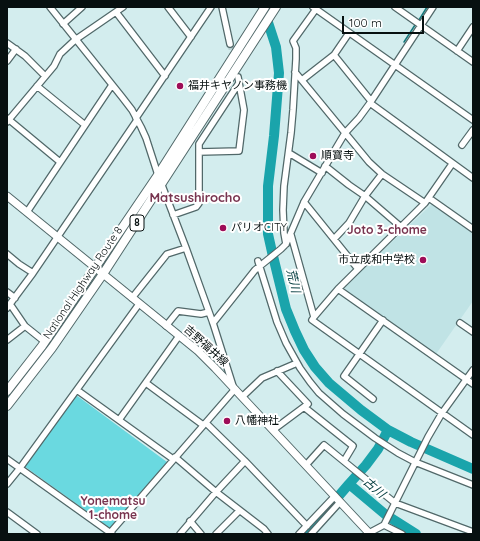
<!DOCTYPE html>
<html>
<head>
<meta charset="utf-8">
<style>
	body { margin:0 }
	#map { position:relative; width:480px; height:541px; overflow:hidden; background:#d3edee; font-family:Quicksand,sans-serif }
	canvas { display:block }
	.frame { position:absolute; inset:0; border:8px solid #071010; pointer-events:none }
	.scale { position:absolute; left:342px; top:16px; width:82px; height:18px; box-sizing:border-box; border:2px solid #071010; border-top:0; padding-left:5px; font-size:12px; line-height:14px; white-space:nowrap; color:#071010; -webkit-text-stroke:3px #fff; paint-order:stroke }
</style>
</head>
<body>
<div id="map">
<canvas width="480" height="541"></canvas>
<div class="frame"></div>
<div class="scale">100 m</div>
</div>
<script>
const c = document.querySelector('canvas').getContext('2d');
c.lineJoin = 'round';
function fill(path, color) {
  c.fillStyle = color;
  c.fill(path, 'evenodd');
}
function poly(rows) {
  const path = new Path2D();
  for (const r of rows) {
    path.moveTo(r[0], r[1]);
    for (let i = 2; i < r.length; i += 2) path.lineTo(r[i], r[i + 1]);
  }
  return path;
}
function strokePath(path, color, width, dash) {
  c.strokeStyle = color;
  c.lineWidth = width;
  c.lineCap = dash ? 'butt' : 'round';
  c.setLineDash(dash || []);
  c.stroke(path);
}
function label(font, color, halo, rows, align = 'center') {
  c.font = font + ' Quicksand,"Noto Sans JP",sans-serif';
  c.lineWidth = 4;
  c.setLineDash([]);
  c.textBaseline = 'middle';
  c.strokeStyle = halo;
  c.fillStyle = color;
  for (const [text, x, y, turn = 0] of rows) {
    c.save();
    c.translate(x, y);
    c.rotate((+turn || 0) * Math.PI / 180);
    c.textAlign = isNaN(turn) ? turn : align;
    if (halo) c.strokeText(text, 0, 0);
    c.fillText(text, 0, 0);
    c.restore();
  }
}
fill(poly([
	[432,204,473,233,473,301,436,354,345,290,345,286]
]), '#c0e3e5');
fill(poly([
	[76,395,167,462,110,528,24,466]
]), '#6ad9e0');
strokePath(poly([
	[419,20,427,7],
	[404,42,415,25]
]), '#14787c', 1.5);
strokePath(poly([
	[263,7,276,47,279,73,274,136,268,186,268,234,272,252,286,309,295,331,304,350,315,367,329,383,361,410,388,430,411,442,473,469],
	[349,484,366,465,378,449,388,430],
	[306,534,349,484,386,515,416,534]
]), '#1aa4ab', 10);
strokePath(poly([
	[230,44,237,71]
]), '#b4cccd', 5.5, [5.5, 3]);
const minor = poly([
	[50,7,122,97,132,110,141,127,146,138,158,175,186,248,213,323,233,386],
	[168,7,191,37],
	[222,7,230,44],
	[313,7,473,120],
	[395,7,473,62],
	[116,12,165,76],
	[63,24,82,7],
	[7,43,25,56,45,76],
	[457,51,473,27],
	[334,55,371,101],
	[7,61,16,49],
	[295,72,369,162,382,174,425,203],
	[302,80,334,55,349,33],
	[37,86,85,125],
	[370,103,473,178],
	[7,118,60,162],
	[136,118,211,7],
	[7,122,54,66,60,54,75,40,123,7],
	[462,145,473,130],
	[199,152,239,151,244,110,238,77],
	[289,153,322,173],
	[325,166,349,185,365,196,401,227],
	[429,198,473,229],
	[304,202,358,269],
	[27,212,112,85],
	[173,215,196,207,199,203,199,144,239,83],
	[291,235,314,317,312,320,473,435],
	[334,239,349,223,365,196,382,174],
	[286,244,284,233,283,210,284,186,291,133,293,110,296,59,296,48,293,41,316,9],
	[7,254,19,264,33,273],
	[258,261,277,322,286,343,300,368,310,382,319,393,343,414,375,438,398,453,415,462,473,485],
	[338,289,473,384],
	[7,292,15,298],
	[132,298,167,254,186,248],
	[10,304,25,326,45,342],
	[7,308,33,273,137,120],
	[314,317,338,289,425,203,452,164],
	[213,323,240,289,255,270,281,249,286,244,304,202,345,133,359,118,370,103,433,7],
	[460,323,473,332],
	[166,326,178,311,201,314,209,312],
	[7,340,25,326],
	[146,383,203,425],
	[77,390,173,459],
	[242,397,262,378,297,363],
	[373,399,344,376,383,320],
	[304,407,353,446,344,461],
	[119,420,179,336],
	[206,423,245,461,307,526],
	[273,430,308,404,277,371],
	[175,457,216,492,264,529,268,534],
	[7,459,112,534],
	[306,465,324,445,395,503,473,532],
	[7,484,20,468,139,304],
	[7,512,37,534],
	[190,521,201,534],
	[384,525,402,534],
	[369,533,384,525,428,437,442,413,473,370],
	[109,534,235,389],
	[180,534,216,492,245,461],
	[216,534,239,511],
	[299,534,335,496],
	[311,534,340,502]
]);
const major = poly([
	[7,196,198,351,215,368,370,534]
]);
const highway = poly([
	[7,391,42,346,158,175,265,7],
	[7,406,52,348,103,274,276,7]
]);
strokePath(minor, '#516869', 8);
strokePath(major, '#516869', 9);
strokePath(highway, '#516869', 10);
strokePath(minor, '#fff', 5.5);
strokePath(major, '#fff', 7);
strokePath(highway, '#fff', 8);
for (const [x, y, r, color] of [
	[180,86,4,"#9e0d58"],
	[313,156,4,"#9e0d58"],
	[223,228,4,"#9e0d58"],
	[423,260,4,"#9e0d58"],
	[227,421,4,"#9e0d58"]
]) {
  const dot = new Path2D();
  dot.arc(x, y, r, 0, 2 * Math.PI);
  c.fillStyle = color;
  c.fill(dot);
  strokePath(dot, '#fff', 1.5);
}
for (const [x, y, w] of [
	[137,223,14]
]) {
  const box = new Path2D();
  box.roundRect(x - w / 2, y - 8, w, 16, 3);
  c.fillStyle = '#fff';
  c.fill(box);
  strokePath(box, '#071010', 1);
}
label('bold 10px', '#071010', null, [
	["8",137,223]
]);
label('11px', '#071010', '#fff', [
	["福井キヤノン事務機",188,86],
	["順寶寺",321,156],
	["パリオCITY",231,228],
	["市立成和中学校",415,260,"right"],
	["八幡神社",235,421]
], 'left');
label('11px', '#071010', '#fff', [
	["National Highway Route 8",83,283,-56],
	["吉野福井線",206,346,42]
]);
label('bold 12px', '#78344f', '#fff', [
	["Joto 3-chome",387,230],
	["Yonematsu",113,501],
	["1-chome",113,515]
]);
label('italic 12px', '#003a3d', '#fff', [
	["荒川",293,281,77],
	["古川",374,488,41]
]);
label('bold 13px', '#78344f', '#fff', [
	["Matsushirocho",195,198]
]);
</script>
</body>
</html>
